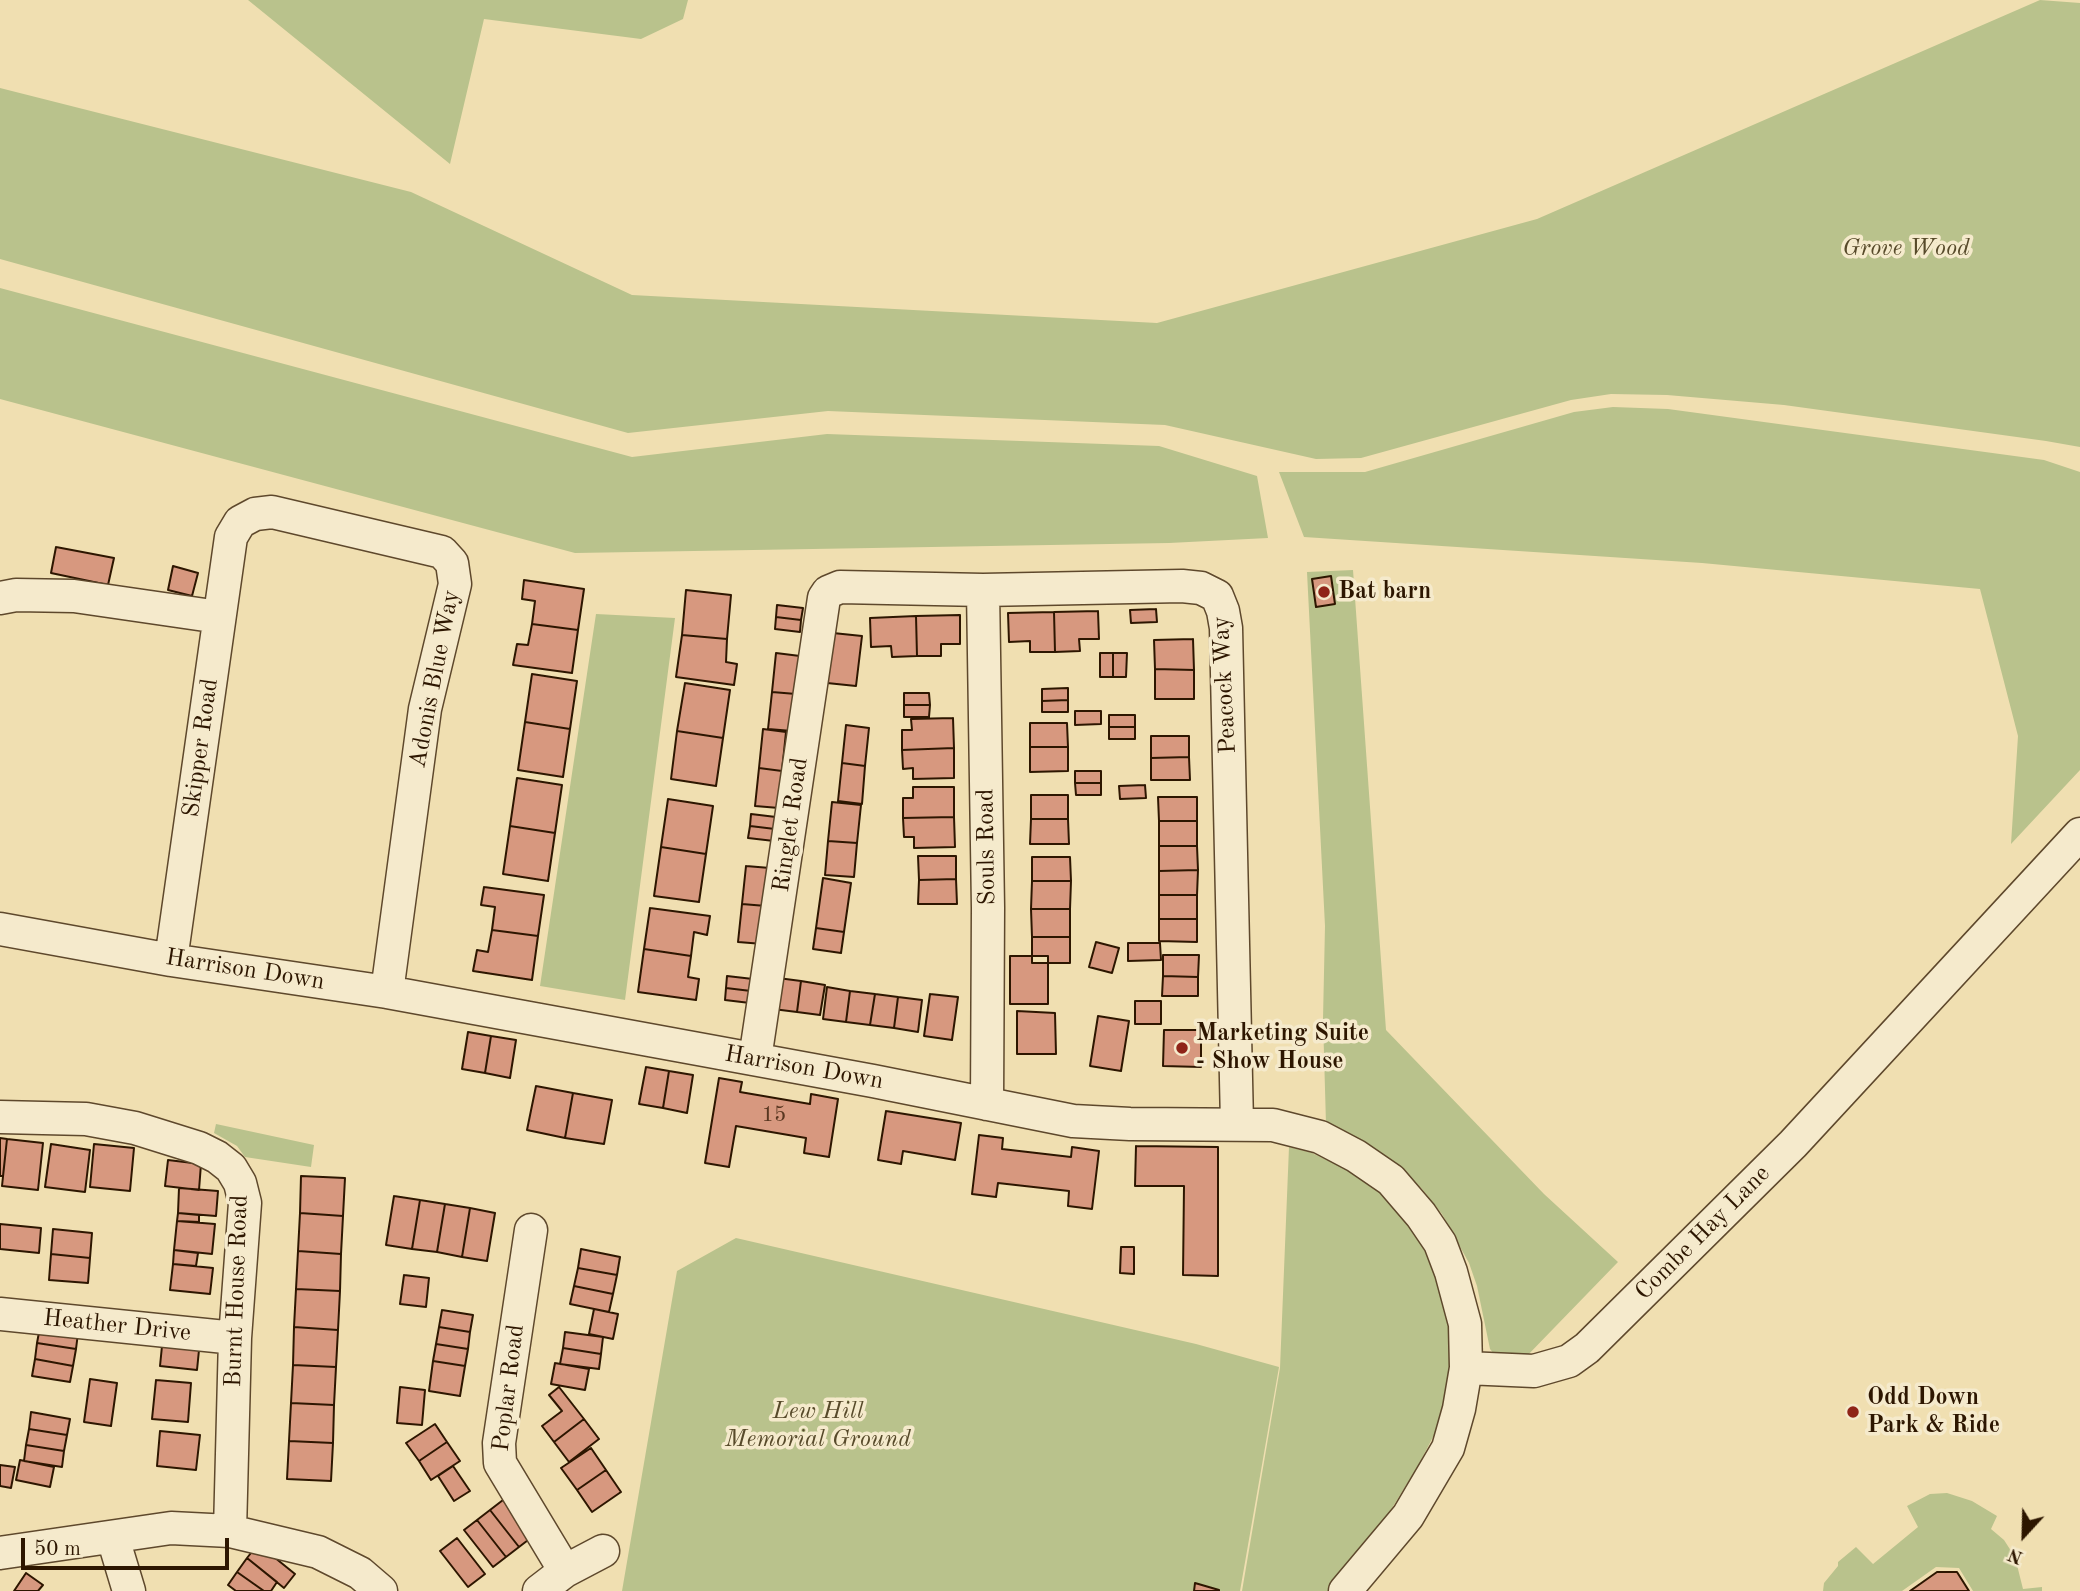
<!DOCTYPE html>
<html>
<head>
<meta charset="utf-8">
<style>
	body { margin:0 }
	#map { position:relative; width:2080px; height:1591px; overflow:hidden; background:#f0dfb1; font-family:"Old Standard TT",serif }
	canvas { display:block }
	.north { position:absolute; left:1989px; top:1500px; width:70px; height:70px; -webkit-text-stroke:5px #f5eacc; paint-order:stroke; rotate:202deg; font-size:19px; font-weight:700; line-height:28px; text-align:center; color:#2d1600 }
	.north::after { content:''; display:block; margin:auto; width:24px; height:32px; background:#2d1600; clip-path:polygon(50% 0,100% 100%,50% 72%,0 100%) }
	.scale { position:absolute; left:21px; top:1538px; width:208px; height:32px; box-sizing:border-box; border:4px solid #2d1600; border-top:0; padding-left:9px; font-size:21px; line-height:24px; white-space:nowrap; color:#2d1600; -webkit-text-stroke:5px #f5eacc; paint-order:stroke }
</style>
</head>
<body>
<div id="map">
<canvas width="2080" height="1591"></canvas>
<div class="north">N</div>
<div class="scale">50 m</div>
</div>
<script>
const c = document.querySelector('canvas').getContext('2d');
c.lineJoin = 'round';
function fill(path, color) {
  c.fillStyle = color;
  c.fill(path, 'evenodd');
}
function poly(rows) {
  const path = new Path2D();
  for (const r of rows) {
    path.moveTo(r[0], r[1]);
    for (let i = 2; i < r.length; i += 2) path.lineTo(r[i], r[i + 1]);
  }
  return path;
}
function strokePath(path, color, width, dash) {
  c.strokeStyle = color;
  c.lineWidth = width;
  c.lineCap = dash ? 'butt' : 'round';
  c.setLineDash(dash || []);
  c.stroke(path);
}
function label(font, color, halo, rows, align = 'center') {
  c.font = font + ' "Old Standard TT",serif';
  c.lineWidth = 7;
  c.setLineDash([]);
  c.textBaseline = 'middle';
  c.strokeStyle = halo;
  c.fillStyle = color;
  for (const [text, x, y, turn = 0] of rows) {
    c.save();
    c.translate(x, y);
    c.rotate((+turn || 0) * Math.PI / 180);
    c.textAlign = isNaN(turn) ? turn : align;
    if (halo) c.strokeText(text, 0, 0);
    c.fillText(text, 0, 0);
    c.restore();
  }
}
fill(poly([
	[248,0,688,0,683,19,641,39,484,19,450,164],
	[2040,0,2080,3,2080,447,2046,441,1784,405,1667,395,1611,394,1571,400,1361,458,1316,459,1165,425,828,411,628,433,0,259,0,88,411,192,632,295,1157,323,1537,219],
	[0,288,632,457,827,434,1159,446,1257,476,1268,538,1169,543,575,553,0,399],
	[1613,407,1668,409,2044,460,2080,472,2080,770,2011,844,2018,736,1980,589,1702,563,1304,537,1279,472,1365,472,1574,412],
	[1353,570,1386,1030,1544,1194,1618,1262,1523,1360,1494,1354,1490,1349,1477,1286,1469,1263,1442,1214,1422,1189,1390,1159,1358,1139,1326,1124,1323,1019,1325,926,1307,572],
	[596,614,675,618,625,1000,540,986],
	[216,1124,314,1145,311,1167,245,1157,237,1146,214,1133],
	[1289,1147,1312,1153,1366,1179,1410,1223,1438,1277,1451,1326,1451,1369,1445,1407,1435,1433,1418,1466,1384,1521,1331,1591,1242,1591,1280,1368],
	[736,1238,1196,1344,1279,1367,1240,1591,622,1591,677,1271],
	[1947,1493,1972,1501,1997,1516,1991,1529,2004,1540,2015,1557,2023,1589,2042,1587,2042,1591,1973,1591,1959,1568,1936,1567,1902,1591,1823,1591,1824,1583,1838,1566,1838,1562,1856,1547,1873,1564,1918,1527,1907,1506,1930,1494]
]), '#b9c28c');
const building = poly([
	[56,547,114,558,108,585,51,573,56,547],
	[173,566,198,573,192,596,168,590,173,566],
	[1331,576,1335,604,1316,607,1312,579,1331,576],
	[524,580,584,589,578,630,532,624,535,601,522,599,524,580],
	[686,590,731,595,727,639,682,635,686,590],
	[777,605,803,608,801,620,776,617,777,605],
	[1156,609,1157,622,1131,623,1130,610,1156,609],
	[1098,611,1099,639,1079,639,1080,651,1055,652,1054,612,1098,611],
	[1054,612,1055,652,1030,652,1030,641,1009,642,1008,613,1054,612],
	[960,615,960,644,941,644,941,656,917,656,916,616,960,615],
	[916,616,917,656,892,657,891,646,871,647,870,618,916,616],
	[776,617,801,620,800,632,775,629,776,617],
	[532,624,578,630,572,673,513,665,517,644,528,645,532,624],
	[833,633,862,636,856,686,827,683,833,633],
	[682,635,727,639,726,662,737,664,734,685,676,677,682,635],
	[1193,639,1194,670,1155,669,1154,640,1193,639],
	[776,653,800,656,796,694,772,692,776,653],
	[1100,653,1113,653,1113,677,1100,677,1100,653],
	[1113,653,1127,653,1126,677,1113,677,1113,653],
	[1155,669,1194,670,1194,699,1155,699,1155,669],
	[532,674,577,681,570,729,525,722,532,674],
	[685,683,730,690,723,738,677,731,685,683],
	[1068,688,1068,700,1042,701,1042,689,1068,688],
	[772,692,796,694,792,731,768,729,772,692],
	[904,693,929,693,930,705,904,705,904,693],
	[1068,700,1068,712,1042,712,1042,701,1068,700],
	[904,705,930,705,929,717,904,717,904,705],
	[1075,711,1101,711,1101,724,1075,725,1075,711],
	[1109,715,1135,715,1135,727,1109,727,1109,715],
	[953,718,954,748,902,750,902,730,912,730,911,719,953,718],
	[525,722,570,729,563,777,518,770,525,722],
	[1030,723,1067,723,1068,747,1030,747,1030,723],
	[846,725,869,728,865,766,842,763,846,725],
	[1109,727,1135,727,1135,739,1109,739,1109,727],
	[763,729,786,732,782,771,759,768,763,729],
	[677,731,723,738,716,786,671,779,677,731],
	[1151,736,1189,736,1189,757,1151,758,1151,736],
	[1030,747,1068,747,1068,771,1030,772,1030,747],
	[954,748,954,778,913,779,913,768,903,769,902,750,954,748],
	[1189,757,1190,780,1151,780,1151,758,1189,757],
	[842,763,865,766,862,804,838,801,842,763],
	[759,768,782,771,779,808,755,806,759,768],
	[1075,771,1101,771,1101,783,1075,783,1075,771],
	[517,778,562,785,555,833,510,826,517,778],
	[1075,783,1101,783,1101,795,1076,795,1075,783],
	[1145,785,1146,798,1120,799,1119,786,1145,785],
	[913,787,954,787,954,817,903,818,903,798,913,798,913,787],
	[1031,795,1068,795,1068,819,1031,819,1031,795],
	[1158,797,1197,797,1197,821,1159,821,1158,797],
	[668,799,713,806,706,854,661,847,668,799],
	[832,802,861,805,857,843,828,841,832,802],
	[751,814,776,817,775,829,750,826,751,814],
	[954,817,955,847,914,848,914,837,904,837,903,818,954,817],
	[1031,819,1068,819,1069,844,1030,844,1031,819],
	[1159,821,1197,821,1197,846,1159,846,1159,821],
	[510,826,555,833,548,881,503,874,510,826],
	[750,826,775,829,774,841,748,838,750,826],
	[828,841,857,843,854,877,825,875,828,841],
	[1159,846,1197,846,1198,870,1159,871,1159,846],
	[661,847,706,854,699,902,654,896,661,847],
	[918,856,956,856,956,879,919,880,918,856],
	[1032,857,1070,857,1071,881,1032,881,1032,857],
	[746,866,770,868,766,906,742,904,746,866],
	[1198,870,1197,895,1159,895,1159,871,1198,870],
	[823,878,851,883,844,932,816,928,823,878],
	[956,879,957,904,918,904,919,880,956,879],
	[1032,881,1071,881,1070,909,1031,909,1032,881],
	[484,887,544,895,538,936,492,930,495,907,481,905,484,887],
	[1159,895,1197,895,1197,919,1159,919,1159,895],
	[742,904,766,906,763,944,738,942,742,904],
	[650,908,710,916,707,935,694,932,691,956,644,949,650,908],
	[1031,909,1070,909,1070,937,1032,937,1031,909],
	[1159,919,1197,919,1197,942,1159,941,1159,919],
	[816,928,844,932,841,953,813,949,816,928],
	[492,930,538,936,532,980,473,971,477,950,488,952,492,930],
	[1032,937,1070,937,1070,963,1032,963,1032,937],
	[1096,942,1119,948,1112,973,1089,967,1096,942],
	[1128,943,1160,943,1161,960,1128,961,1128,943],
	[644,949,691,956,688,977,699,979,696,1000,638,992,644,949],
	[1163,955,1199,955,1198,977,1163,976,1163,955],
	[1010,956,1048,956,1048,1004,1010,1004,1010,956],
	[727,976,753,979,751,991,726,988,727,976],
	[1163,976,1198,977,1198,996,1162,996,1163,976],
	[778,978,801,981,797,1012,773,1009,778,978],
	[801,981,825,985,820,1015,797,1012,801,981],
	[827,987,850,991,846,1022,823,1019,827,987],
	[726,988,751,991,750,1003,725,1000,726,988],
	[850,991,875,994,870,1025,846,1022,850,991],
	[875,994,898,997,894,1028,870,1025,875,994],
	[930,994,958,997,952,1040,924,1036,930,994],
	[898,997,922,1000,918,1032,894,1028,898,997],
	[1135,1001,1161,1001,1161,1024,1135,1024,1135,1001],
	[1017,1011,1055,1013,1056,1054,1017,1054,1017,1011],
	[1098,1016,1129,1021,1121,1071,1090,1066,1098,1016],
	[1164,1030,1201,1030,1201,1067,1163,1066,1164,1030],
	[468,1032,491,1036,485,1073,462,1069,468,1032],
	[491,1036,516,1040,510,1078,485,1073,491,1036],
	[646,1067,669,1071,663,1108,639,1104,646,1067],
	[669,1071,693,1075,687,1113,663,1108,669,1071],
	[719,1078,742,1082,740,1092,810,1104,811,1094,838,1099,829,1157,804,1153,806,1138,736,1126,729,1167,705,1163,719,1078],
	[536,1086,573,1093,565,1138,527,1130,536,1086],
	[573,1093,612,1100,604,1144,565,1138,573,1093],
	[886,1111,961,1123,955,1160,903,1151,901,1164,878,1160,886,1111],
	[979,1135,1003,1138,1002,1149,1071,1157,1072,1147,1099,1151,1092,1209,1068,1206,1069,1191,998,1183,996,1197,972,1194,979,1135],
	[0,1138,7,1139,3,1176,0,1176,0,1138],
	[7,1139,43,1143,38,1190,2,1186,7,1139],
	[51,1144,90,1150,85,1192,45,1187,51,1144],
	[94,1144,134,1148,130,1191,90,1187,94,1144],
	[1136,1146,1218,1147,1218,1276,1183,1275,1184,1186,1135,1186,1136,1146],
	[168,1160,201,1164,199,1190,165,1186,168,1160],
	[301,1176,345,1178,343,1216,300,1213,301,1176],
	[179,1188,218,1191,216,1216,178,1213,179,1188],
	[394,1196,420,1200,412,1249,386,1245,394,1196],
	[420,1200,445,1204,437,1252,412,1249,420,1200],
	[445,1204,470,1208,462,1257,437,1252,445,1204],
	[470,1208,495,1213,487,1261,462,1257,470,1208],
	[178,1213,199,1215,199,1222,177,1221,178,1213],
	[300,1213,343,1216,341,1254,298,1251,300,1213],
	[177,1221,215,1224,212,1254,174,1250,177,1221],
	[0,1224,41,1228,39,1253,0,1249,0,1224],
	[53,1229,92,1233,90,1258,51,1254,53,1229],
	[1121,1247,1134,1247,1134,1274,1120,1273,1121,1247],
	[581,1249,620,1257,617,1275,578,1268,581,1249],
	[174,1250,198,1253,196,1266,173,1264,174,1250],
	[298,1251,341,1254,340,1291,296,1289,298,1251],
	[51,1254,90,1258,88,1283,49,1280,51,1254],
	[173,1264,213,1268,210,1294,170,1290,173,1264],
	[578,1268,617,1275,613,1294,574,1286,578,1268],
	[404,1275,429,1278,426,1307,400,1304,404,1275],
	[574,1286,613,1294,609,1312,570,1304,574,1286],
	[296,1289,340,1291,338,1330,294,1327,296,1289],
	[594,1309,618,1314,613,1339,589,1334,594,1309],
	[442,1310,473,1315,470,1332,439,1327,442,1310],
	[40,1327,78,1333,76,1349,37,1343,40,1327],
	[294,1327,338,1330,336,1367,293,1365,294,1327],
	[439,1327,470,1332,468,1349,436,1344,439,1327],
	[565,1332,603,1337,601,1354,563,1348,565,1332],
	[163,1336,200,1340,197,1370,160,1366,163,1336],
	[37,1343,76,1349,73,1366,35,1359,37,1343],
	[436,1344,468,1349,465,1366,433,1361,436,1344],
	[563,1348,601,1354,599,1369,560,1364,563,1348],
	[35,1359,73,1366,70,1382,32,1376,35,1359],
	[433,1361,465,1366,460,1396,429,1391,433,1361],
	[555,1363,589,1369,585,1390,551,1384,555,1363],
	[293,1365,336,1367,334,1405,291,1403,293,1365],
	[90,1379,117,1383,111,1426,84,1422,90,1379],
	[156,1380,191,1383,188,1422,152,1419,156,1380],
	[400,1387,425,1390,422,1425,397,1423,400,1387],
	[559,1387,584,1419,554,1442,542,1426,562,1411,549,1395,559,1387],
	[291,1403,334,1405,333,1443,289,1441,291,1403],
	[31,1412,70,1419,67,1435,29,1429,31,1412],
	[584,1419,599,1439,569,1462,554,1442,584,1419],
	[435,1424,447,1442,419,1461,406,1443,435,1424],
	[29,1429,67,1435,64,1451,26,1445,29,1429],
	[160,1431,200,1435,196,1470,157,1466,160,1431],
	[289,1441,333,1443,331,1481,287,1479,289,1441],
	[447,1442,460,1461,431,1480,419,1461,447,1442],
	[26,1445,64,1451,62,1467,24,1461,26,1445],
	[591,1448,606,1470,577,1490,561,1468,591,1448],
	[20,1460,54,1467,50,1487,16,1480,20,1460],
	[0,1465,15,1467,11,1488,0,1486,0,1465],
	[453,1466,470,1491,454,1501,438,1476,453,1466],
	[606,1470,621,1492,592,1512,577,1490,606,1470],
	[503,1500,532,1537,519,1547,490,1510,503,1500],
	[490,1510,519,1547,506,1557,477,1520,490,1510],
	[477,1520,506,1557,493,1567,464,1530,477,1520],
	[457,1538,485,1574,468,1587,440,1551,457,1538],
	[258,1544,295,1574,284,1588,247,1558,258,1544],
	[247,1558,277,1582,271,1591,264,1591,237,1572,247,1558],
	[237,1572,264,1591,236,1591,228,1585,237,1572],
	[1937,1572,1957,1572,1969,1591,1910,1591,1937,1572],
	[26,1573,43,1585,38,1591,14,1591,26,1573],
	[1195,1583,1219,1590,1219,1591,1194,1591,1195,1583]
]);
fill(building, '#d7987f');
strokePath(building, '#2d1600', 2);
const street = poly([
	[983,590,988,908,987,1104],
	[0,598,16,595,74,596,219,617],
	[0,929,171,960,387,992,873,1081,1073,1121,1130,1124,1273,1125,1320,1137,1356,1156,1391,1180,1421,1215,1440,1243,1451,1272,1465,1324,1466,1368,1459,1409,1448,1448,1408,1516,1345,1591],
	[171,960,231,537,240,522,255,514,272,512,442,552,452,563,455,584,425,709,387,992],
	[755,1059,824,598,828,592,840,587,983,590,1182,586,1201,588,1217,596,1223,611,1226,628,1237,1124],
	[0,1117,86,1119,135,1128,199,1148,217,1157,231,1168,240,1183,245,1203,235,1338,230,1531],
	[531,1230,499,1443,500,1463,565,1571,539,1591],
	[0,1314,235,1338],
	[1466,1368,1534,1371,1569,1361,1587,1348,1793,1144,2080,834],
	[113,1538,129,1591],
	[0,1553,171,1528,230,1531,318,1552,360,1573,381,1591],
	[565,1571,603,1551]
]);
strokePath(street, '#5e482c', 35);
strokePath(street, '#f5eacc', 32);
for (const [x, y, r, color] of [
	[1324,592,7,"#8f2418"],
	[1182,1048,7,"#8f2418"],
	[1853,1412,7,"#8f2418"]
]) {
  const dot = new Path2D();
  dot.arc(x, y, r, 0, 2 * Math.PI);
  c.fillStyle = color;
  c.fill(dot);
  strokePath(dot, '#f5eacc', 2.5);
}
label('21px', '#583620', null, [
	["15",774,1115]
]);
label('italic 24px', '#574a2a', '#f5eacc', [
	["Grove Wood",1906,249],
	["Lew Hill",818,1412],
	["Memorial Ground",818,1440]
]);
label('bold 24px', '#2d1600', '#f5eacc', [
	["Bat barn",1338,592],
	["Marketing Suite",1196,1034],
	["- Show House",1196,1062],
	["Odd Down",1867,1398],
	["Park & Ride",1867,1426]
], 'left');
label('24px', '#2d1600', '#f5eacc', [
	["Adonis Blue Way",435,679,-79],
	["Peacock Way",1225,685,-93],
	["Skipper Road",201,748,-82],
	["Ringlet Road",791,825,-82],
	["Souls Road",987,847,-91],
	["Harrison Down",245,970,9],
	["Harrison Down",804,1068,10],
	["Combe Hay Lane",1703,1233,-45],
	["Burnt House Road",237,1291,-88],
	["Heather Drive",117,1326,6],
	["Poplar Road",509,1388,-83]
]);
</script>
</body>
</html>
